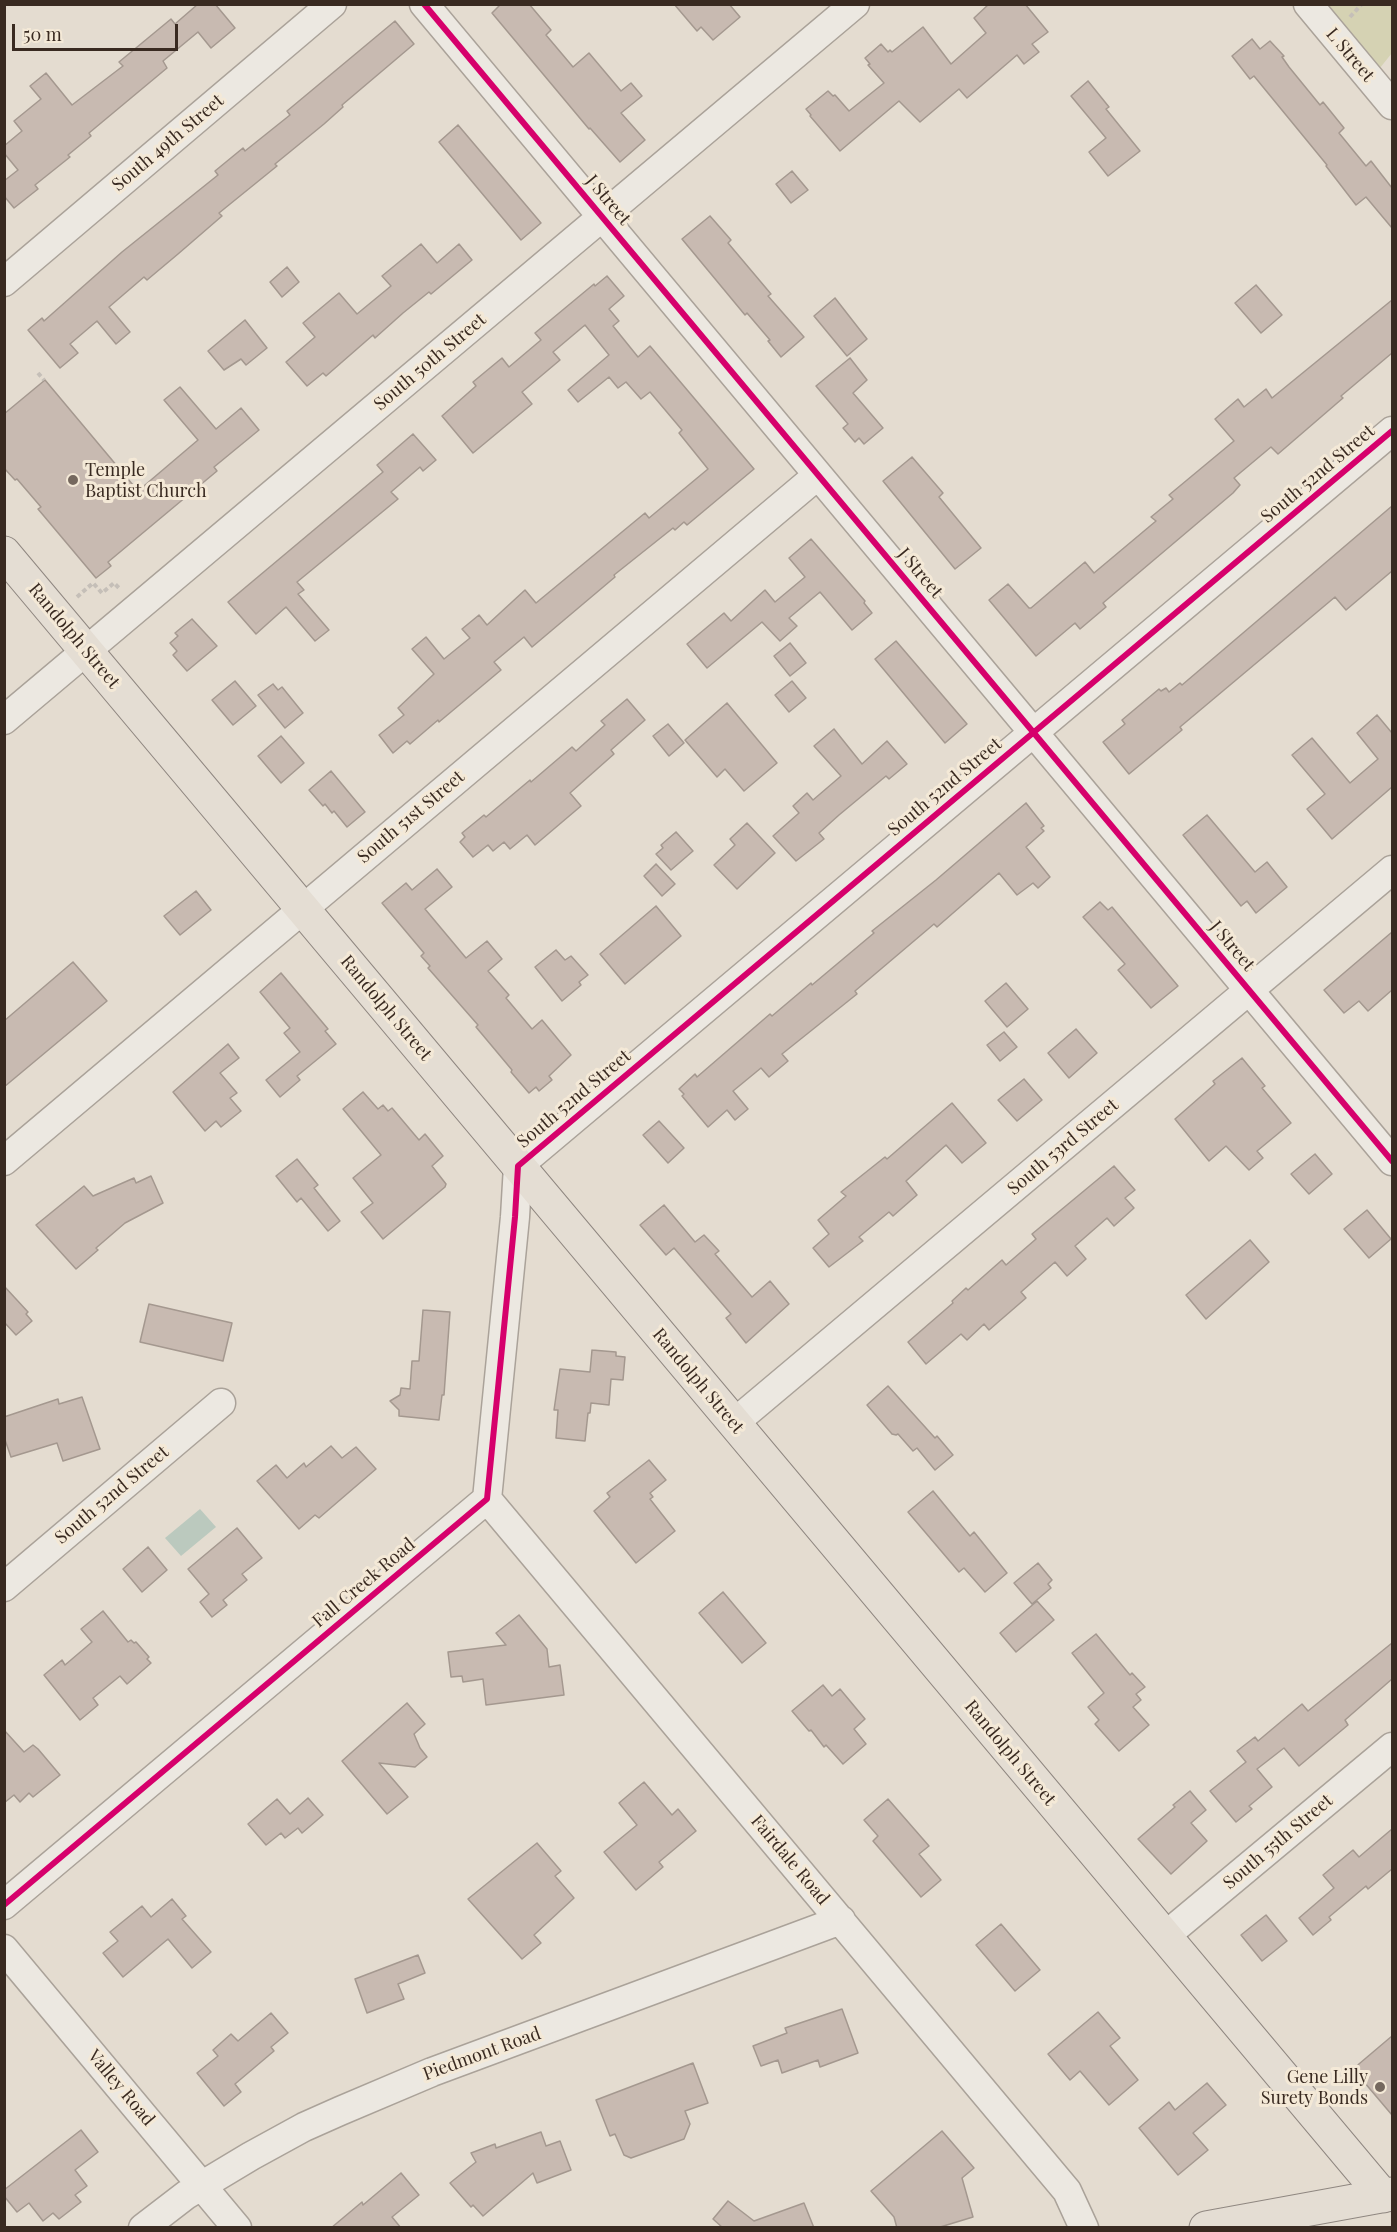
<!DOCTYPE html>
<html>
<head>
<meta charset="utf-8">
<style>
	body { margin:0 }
	#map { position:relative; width:1397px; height:2232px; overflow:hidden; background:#e4dcd0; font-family:"Playfair Display",serif }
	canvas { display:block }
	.frame { position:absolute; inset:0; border:6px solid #392a21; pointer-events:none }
	.scale { position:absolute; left:12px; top:24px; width:166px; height:27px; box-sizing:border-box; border:3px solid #392a21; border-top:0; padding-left:8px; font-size:18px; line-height:21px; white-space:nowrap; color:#392a21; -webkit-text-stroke:4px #f4e9d7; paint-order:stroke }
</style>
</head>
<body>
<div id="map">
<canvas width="1397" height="2232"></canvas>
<div class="frame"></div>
<div class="scale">50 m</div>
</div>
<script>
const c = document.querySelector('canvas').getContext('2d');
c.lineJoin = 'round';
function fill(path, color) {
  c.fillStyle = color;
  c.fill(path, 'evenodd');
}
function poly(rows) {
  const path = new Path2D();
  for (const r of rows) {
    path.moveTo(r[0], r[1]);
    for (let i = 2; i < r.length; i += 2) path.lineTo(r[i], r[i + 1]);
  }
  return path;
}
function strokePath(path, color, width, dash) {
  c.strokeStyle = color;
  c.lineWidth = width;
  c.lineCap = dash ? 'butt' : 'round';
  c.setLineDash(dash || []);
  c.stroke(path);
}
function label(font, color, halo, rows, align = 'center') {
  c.font = font + ' "Playfair Display",serif';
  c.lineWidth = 6;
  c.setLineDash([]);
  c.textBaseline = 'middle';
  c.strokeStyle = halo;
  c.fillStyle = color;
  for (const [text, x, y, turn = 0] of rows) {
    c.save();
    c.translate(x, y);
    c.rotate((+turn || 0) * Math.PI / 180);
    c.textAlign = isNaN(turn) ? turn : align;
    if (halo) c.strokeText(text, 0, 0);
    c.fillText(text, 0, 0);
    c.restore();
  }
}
fill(poly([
	[1308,5,1392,5,1392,53,1371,79]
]), '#d5d2b3');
fill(poly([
	[200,1509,216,1527,181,1556,165,1538]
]), '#bbc9be');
const building = poly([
	[198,4,215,4,235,28,211,48,198,32,163,61,167,68,89,133,91,136,68,155,70,157,35,185,38,189,14,208,4,196,4,181,18,170,4,153,4,146,22,131,14,121,41,99,30,86,46,73,72,105,123,66,119,62,171,19,175,24,198,4],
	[501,4,529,4,551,30,546,35,573,67,589,53,621,91,631,83,642,96,621,113,645,140,620,162,590,128,589,129,492,13,501,4],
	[674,4,729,4,740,17,713,40,701,27,697,31,674,4],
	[989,4,1025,4,1048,32,1032,44,1039,52,1024,64,1017,55,967,98,959,89,920,122,899,101,840,151,810,116,811,115,806,109,828,91,833,96,835,95,849,111,884,83,868,65,870,64,865,58,881,44,888,52,890,50,892,52,923,27,951,64,986,33,974,18,989,4],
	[395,21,414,44,342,105,343,107,324,124,275,164,277,166,219,213,222,216,178,254,147,280,144,277,109,307,130,332,116,344,97,321,70,344,78,353,60,368,28,330,42,318,44,321,122,252,218,175,215,171,243,148,245,151,290,115,287,111,395,21],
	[1252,39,1260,49,1270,41,1284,56,1282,57,1289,67,1320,105,1323,102,1344,128,1339,133,1366,166,1371,161,1392,188,1392,228,1366,197,1356,205,1326,166,1327,165,1254,76,1250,79,1232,56,1252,39],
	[1088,81,1109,107,1106,109,1140,151,1108,176,1089,152,1106,138,1071,96,1088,81],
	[458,125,541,223,521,240,439,142,458,125],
	[792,171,808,190,791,203,776,184,792,171],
	[710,216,731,240,728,243,771,294,768,296,804,337,781,357,768,341,770,340,747,313,745,315,682,239,710,216],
	[421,244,437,263,459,244,472,260,431,294,429,292,403,313,375,338,373,335,326,376,323,373,307,386,286,362,315,337,303,323,339,293,357,314,391,286,382,276,421,244],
	[287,267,299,282,282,297,270,282,287,267],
	[607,276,624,296,609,309,619,321,613,326,638,357,650,346,754,469,687,525,684,522,675,530,673,528,614,575,615,577,532,647,524,637,494,662,501,670,439,722,438,720,410,744,407,741,393,753,379,735,404,715,398,708,434,674,412,649,426,637,444,659,470,638,462,629,479,615,487,625,525,590,536,603,645,513,649,518,708,469,679,433,682,430,650,392,641,399,626,382,618,388,609,377,578,402,568,390,609,355,585,325,553,352,560,360,522,392,532,404,473,453,442,416,476,386,473,382,502,358,509,367,541,340,535,333,594,284,595,286,607,276],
	[1256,285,1282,315,1261,333,1235,303,1256,285],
	[835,298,867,339,847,356,814,316,835,298],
	[1392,300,1392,353,1341,396,1343,398,1278,454,1271,447,1234,478,1240,485,1233,493,1103,603,1106,607,1080,629,1075,623,1036,656,989,600,1008,584,1029,608,1031,608,1085,562,1094,573,1156,521,1151,517,1173,499,1169,495,1234,441,1215,419,1238,399,1244,407,1266,389,1272,398,1392,300],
	[245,320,267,348,246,365,241,359,224,370,208,351,245,320],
	[850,358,867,380,853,393,883,428,864,444,859,438,855,442,843,428,848,424,816,386,850,358],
	[45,380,138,491,198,440,164,400,180,387,216,429,241,408,259,430,214,467,217,471,108,562,111,566,96,578,38,509,41,507,17,479,15,480,4,468,4,414,45,380],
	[413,434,436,460,423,471,420,467,391,492,398,499,297,582,304,590,298,594,329,630,315,641,286,607,256,634,228,602,383,472,377,465,413,434],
	[912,457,943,493,939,497,981,548,955,569,883,481,912,457],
	[1392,506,1392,571,1346,610,1335,597,1180,727,1182,730,1129,774,1103,742,1125,724,1122,720,1159,689,1161,691,1166,688,1169,692,1180,683,1182,685,1392,506],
	[811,539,865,601,864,603,872,613,852,630,820,592,789,618,797,626,780,641,762,622,707,668,687,644,724,613,731,621,765,590,775,602,805,577,789,558,811,539],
	[192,619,217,646,187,671,173,655,177,651,170,643,178,636,175,633,192,619],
	[896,641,967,724,945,743,875,659,896,641],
	[790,643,806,663,790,676,774,656,790,643],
	[235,681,256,706,233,725,212,700,235,681],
	[792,681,806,698,789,712,775,695,792,681],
	[273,684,278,690,282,687,303,713,285,728,258,695,273,684],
	[627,699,645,720,611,750,614,754,570,793,581,806,535,845,527,835,510,849,504,842,493,851,488,845,473,857,460,842,465,837,462,833,484,815,486,817,530,780,531,782,572,747,576,751,605,725,601,721,627,699],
	[727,703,777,763,744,791,725,769,717,777,685,740,727,703],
	[1377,715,1392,733,1392,787,1332,839,1307,809,1325,794,1292,755,1312,738,1350,783,1378,759,1357,733,1377,715],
	[668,724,684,743,669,756,653,736,668,724],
	[834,729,862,764,887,741,907,764,889,779,886,776,839,815,819,833,824,839,796,861,773,836,799,813,793,806,807,793,813,800,841,776,814,746,834,729],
	[281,736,304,763,281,783,258,756,281,736],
	[331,771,365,812,347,827,334,811,332,813,325,804,323,806,309,790,331,771],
	[1026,803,1044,826,1041,828,1044,831,1026,847,1050,877,1038,888,1033,883,1017,895,999,873,937,927,934,924,855,991,857,994,782,1054,788,1061,769,1077,761,1068,733,1091,748,1109,735,1120,727,1110,708,1127,682,1096,684,1094,679,1089,695,1074,697,1077,770,1014,772,1016,811,983,812,985,874,933,872,931,936,880,1026,803],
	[1207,815,1255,872,1267,862,1287,887,1256,913,1247,901,1241,906,1183,835,1207,815],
	[747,823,775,853,737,889,714,865,735,845,730,839,747,823],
	[676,832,693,851,671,870,656,854,663,848,661,845,676,832],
	[656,864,675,884,662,896,644,876,656,864],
	[437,869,452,887,425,909,466,958,487,941,502,959,488,971,509,995,506,998,532,1029,542,1020,571,1055,549,1076,552,1080,539,1091,536,1087,529,1093,511,1072,512,1070,476,1027,478,1025,428,968,430,966,421,956,424,953,382,903,406,883,412,890,437,869],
	[196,891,211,910,180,935,164,916,196,891],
	[1100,902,1108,910,1112,907,1178,986,1151,1008,1118,970,1125,964,1083,917,1100,902],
	[656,906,681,936,625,984,600,954,656,906],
	[1392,932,1392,990,1368,1011,1359,1001,1344,1013,1324,990,1392,932],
	[556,950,565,960,571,956,588,975,579,982,581,985,562,1001,535,967,556,950],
	[73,962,107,1001,4,1087,4,1021,73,962],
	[281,973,328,1029,325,1031,336,1044,297,1076,300,1080,280,1097,266,1080,300,1052,284,1033,290,1028,260,992,281,973],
	[1006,983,1028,1009,1007,1027,985,1001,1006,983],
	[1076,1029,1097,1053,1069,1078,1048,1053,1076,1029],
	[1004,1032,1017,1047,1000,1061,987,1045,1004,1032],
	[228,1044,239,1058,220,1073,237,1093,230,1098,241,1111,221,1127,216,1121,205,1131,173,1092,228,1044],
	[1242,1058,1265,1086,1262,1088,1291,1123,1257,1151,1263,1158,1249,1170,1226,1146,1209,1161,1175,1119,1215,1084,1213,1081,1242,1058],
	[1024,1079,1042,1100,1017,1121,998,1100,1024,1079],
	[363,1092,378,1109,383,1105,388,1111,392,1108,419,1140,425,1134,443,1156,432,1166,446,1184,445,1187,383,1239,361,1212,373,1203,353,1178,381,1155,343,1109,363,1092],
	[952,1103,986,1143,962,1163,946,1145,906,1181,917,1195,893,1216,889,1212,859,1237,863,1241,829,1267,813,1248,829,1234,818,1220,846,1196,841,1192,885,1157,887,1159,952,1103],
	[659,1121,684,1148,668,1163,643,1135,659,1121],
	[1315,1154,1332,1174,1309,1194,1291,1174,1315,1154],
	[297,1159,318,1185,314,1188,340,1221,328,1231,301,1198,297,1202,276,1176,297,1159],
	[1114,1166,1135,1190,1125,1198,1134,1208,1114,1226,1107,1218,1075,1246,1086,1259,1067,1276,1055,1262,1021,1292,1026,1298,989,1330,984,1324,967,1340,961,1334,926,1364,908,1342,953,1303,952,1301,966,1288,968,1290,1002,1260,1006,1265,1036,1239,1032,1234,1114,1166],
	[151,1176,163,1203,125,1223,96,1248,98,1250,76,1269,36,1225,84,1186,93,1196,134,1178,136,1183,151,1176],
	[664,1205,695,1242,704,1235,719,1251,715,1254,752,1297,770,1281,789,1304,746,1343,726,1318,731,1314,674,1248,666,1255,640,1225,664,1205],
	[1367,1210,1391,1239,1369,1258,1344,1229,1367,1210],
	[1250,1240,1269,1262,1206,1319,1186,1295,1250,1240],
	[4,1286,28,1312,26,1314,32,1321,16,1335,4,1322,4,1286],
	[149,1304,232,1323,223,1361,140,1342,149,1304],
	[423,1310,450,1312,444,1395,442,1395,439,1420,399,1416,399,1410,390,1401,400,1395,401,1388,410,1389,412,1361,419,1361,423,1310],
	[592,1350,616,1352,616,1356,625,1357,623,1380,611,1379,609,1405,591,1403,590,1413,588,1413,585,1441,556,1438,558,1410,554,1410,560,1369,590,1372,592,1350],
	[888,1386,935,1438,937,1436,953,1455,935,1470,917,1448,913,1451,898,1434,896,1435,892,1434,867,1405,888,1386],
	[82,1397,100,1449,63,1461,57,1443,11,1457,4,1437,4,1417,58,1399,59,1404,82,1397],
	[331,1446,342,1458,356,1447,376,1469,319,1518,315,1515,299,1529,257,1481,276,1465,287,1478,304,1463,306,1467,331,1446],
	[649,1460,666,1480,650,1493,653,1497,650,1499,675,1531,636,1563,594,1511,610,1497,607,1493,649,1460],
	[933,1491,970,1536,974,1532,1007,1573,985,1592,964,1568,959,1572,908,1512,933,1491],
	[237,1528,262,1558,242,1574,247,1580,223,1600,227,1605,212,1617,200,1602,209,1594,188,1569,237,1528],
	[148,1547,167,1570,142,1592,123,1569,148,1547],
	[1038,1563,1052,1580,1048,1584,1051,1588,1032,1604,1014,1583,1038,1563],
	[723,1592,766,1643,742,1663,699,1613,723,1592],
	[1037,1601,1054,1620,1016,1652,1000,1633,1037,1601],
	[103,1611,128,1642,131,1640,134,1643,136,1642,149,1657,147,1659,151,1663,127,1684,120,1676,93,1698,98,1705,80,1720,44,1675,62,1660,65,1665,92,1642,81,1629,103,1611],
	[519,1615,547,1649,549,1667,560,1665,564,1695,486,1705,483,1679,463,1682,462,1676,451,1677,448,1652,506,1645,496,1633,519,1615],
	[1096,1634,1130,1675,1132,1673,1145,1687,1136,1694,1141,1700,1133,1707,1149,1725,1119,1751,1095,1724,1099,1720,1088,1707,1104,1693,1072,1653,1096,1634],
	[1392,1643,1392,1679,1345,1720,1348,1725,1299,1766,1284,1748,1257,1769,1272,1787,1249,1806,1252,1809,1236,1822,1210,1791,1246,1762,1237,1751,1255,1737,1258,1741,1302,1704,1308,1711,1392,1643],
	[823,1685,832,1696,840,1689,865,1719,854,1729,866,1744,843,1764,826,1745,824,1747,811,1730,809,1731,792,1711,823,1685],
	[407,1703,425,1724,414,1734,420,1748,427,1757,415,1767,379,1763,408,1797,387,1814,342,1761,407,1703],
	[4,1730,24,1752,33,1745,38,1749,60,1775,33,1797,29,1793,20,1802,14,1795,4,1803,4,1730],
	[644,1782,672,1815,678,1809,696,1831,659,1862,663,1867,636,1890,604,1852,637,1825,619,1803,644,1782],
	[1190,1791,1206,1810,1191,1823,1207,1841,1171,1874,1138,1839,1175,1807,1173,1805,1190,1791],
	[308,1798,323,1815,302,1833,298,1828,285,1838,281,1833,266,1845,248,1824,277,1799,290,1814,308,1798],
	[888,1799,929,1846,919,1854,941,1880,921,1897,873,1841,878,1836,864,1820,888,1799],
	[1392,1829,1392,1869,1368,1889,1366,1886,1329,1917,1331,1920,1313,1935,1299,1918,1334,1888,1323,1875,1353,1850,1359,1857,1392,1829],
	[537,1843,561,1871,555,1876,574,1898,534,1935,541,1943,522,1959,468,1899,537,1843],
	[172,1899,186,1916,182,1919,211,1952,192,1968,168,1939,123,1977,103,1953,118,1941,110,1932,142,1906,151,1917,172,1899],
	[1266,1915,1287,1941,1262,1961,1241,1935,1266,1915],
	[1001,1924,1040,1970,1015,1991,976,1945,1001,1924],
	[418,1955,425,1973,398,1984,404,1999,367,2013,355,1979,418,1955],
	[842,2009,858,2053,820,2067,818,2060,782,2073,778,2060,761,2066,753,2046,787,2033,785,2028,842,2009],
	[1098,2012,1120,2038,1110,2046,1138,2080,1109,2105,1080,2071,1070,2080,1048,2054,1098,2012],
	[271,2013,288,2033,271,2047,274,2051,235,2084,241,2092,224,2106,197,2073,218,2056,213,2050,231,2034,238,2041,271,2013],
	[1392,2036,1392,2115,1353,2069,1392,2036],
	[693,2063,708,2103,685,2111,690,2124,684,2139,631,2158,624,2155,615,2134,610,2136,596,2100,693,2063],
	[1207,2083,1226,2105,1193,2133,1208,2150,1178,2175,1139,2128,1169,2102,1175,2110,1207,2083],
	[81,2130,98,2152,75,2170,87,2186,75,2195,81,2202,59,2219,53,2213,43,2221,29,2203,17,2212,4,2196,4,2190,81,2130],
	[942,2131,974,2168,962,2178,973,2217,937,2228,897,2228,894,2217,871,2191,942,2131],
	[541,2132,546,2146,560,2141,571,2170,537,2183,533,2173,483,2216,473,2205,471,2207,450,2183,476,2162,471,2153,495,2144,496,2148,541,2132],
	[401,2173,419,2195,392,2217,401,2228,331,2228,362,2202,363,2205,401,2173],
	[728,2201,754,2221,804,2203,814,2228,723,2228,713,2219,728,2201]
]);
fill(building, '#c8bab1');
strokePath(building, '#a4988f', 1.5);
const minor = poly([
	[424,4,1392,1161],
	[1308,4,1392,105],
	[4,282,332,4],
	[4,720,855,4],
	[4,1161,818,475],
	[734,1423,1392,870],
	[487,1499,1067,2191,1084,2228],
	[4,1587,221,1403],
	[4,1905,487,1499,515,1217,518,1166,1392,431],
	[1164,1937,1392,1747],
	[4,1949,237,2228],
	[143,2228,186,2195,251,2156,304,2127,340,2111,432,2072,841,1920]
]);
const major = poly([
	[4,553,1383,2196],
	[1206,2228,1392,2194]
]);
strokePath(minor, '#aaa299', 31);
strokePath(major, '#8f8780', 35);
strokePath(poly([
	[1350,17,1362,4],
	[38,373,44,380],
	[77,597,93,583,102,593,114,583,119,588]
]), '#c5bfb8', 4, [4.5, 3]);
strokePath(minor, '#ece8e1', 28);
strokePath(major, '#e4ddd3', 33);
strokePath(poly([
	[424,4,1392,1161],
	[4,1905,487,1499,515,1217,518,1166,1392,431]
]), '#d6006c', 6);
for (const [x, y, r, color] of [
	[73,480,6,"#75685e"],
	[1380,2087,6,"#75685e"]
]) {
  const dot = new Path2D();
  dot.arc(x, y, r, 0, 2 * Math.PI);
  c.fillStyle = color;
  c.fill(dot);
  strokePath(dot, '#f4e9d7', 2);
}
label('18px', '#392a21', '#f4e9d7', [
	["L Street",1350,55,50],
	["South 49th Street",168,143,-40],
	["J Street",608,200,50],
	["South 50th Street",430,362,-40],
	["South 52nd Street",1318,474,-40],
	["J Street",920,573,50],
	["Randolph Street",74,636,50],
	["South 52nd Street",945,787,-40],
	["South 51st Street",411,817,-40],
	["J Street",1232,946,50],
	["Randolph Street",386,1008,50],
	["South 52nd Street",574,1099,-40],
	["South 53rd Street",1063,1147,-40],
	["Randolph Street",698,1381,50],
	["South 52nd Street",112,1495,-40],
	["Fall Creek Road",364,1583,-40],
	["Randolph Street",1010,1753,50],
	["South 55th Street",1278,1842,-40],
	["Fairdale Road",790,1860,50],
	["Piedmont Road",482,2054,-20],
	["Valley Road",121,2088,50]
]);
label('18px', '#392a21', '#f4e9d7', [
	["Temple",85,470],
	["Baptist Church",85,491],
	["Gene Lilly",1368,2077,"right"],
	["Surety Bonds",1368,2098,"right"]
], 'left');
</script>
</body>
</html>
